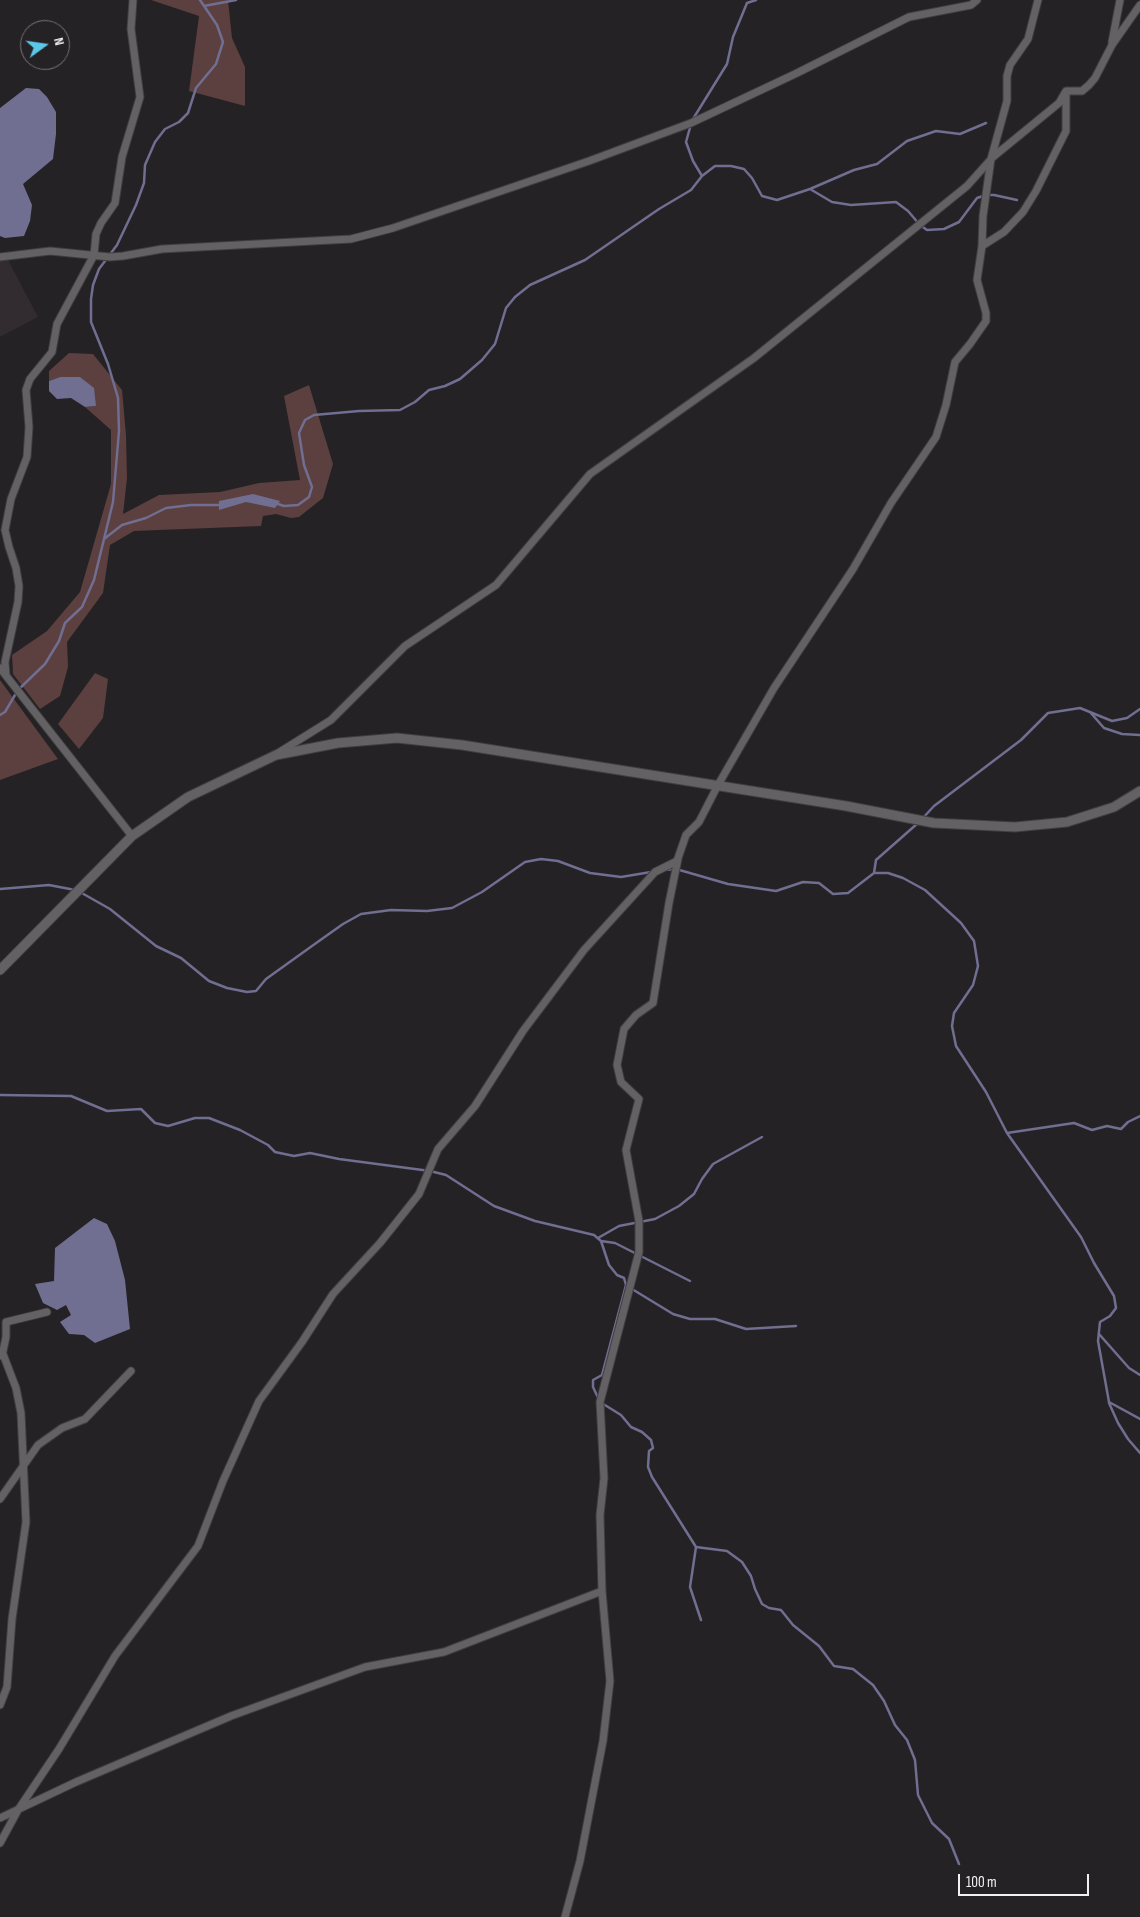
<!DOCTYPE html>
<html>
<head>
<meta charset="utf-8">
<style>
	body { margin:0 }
	#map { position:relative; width:1140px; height:1917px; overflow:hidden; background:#242224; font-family:"Sofia Sans Condensed",sans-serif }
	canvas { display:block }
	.north { position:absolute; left:20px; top:20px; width:50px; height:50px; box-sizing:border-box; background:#242224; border:1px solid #767476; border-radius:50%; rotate:76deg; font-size:14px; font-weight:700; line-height:20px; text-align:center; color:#f2f0f2 }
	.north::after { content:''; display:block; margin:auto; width:18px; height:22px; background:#5ac8e6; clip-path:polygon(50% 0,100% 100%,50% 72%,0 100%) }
	.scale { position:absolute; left:958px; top:1874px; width:131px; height:22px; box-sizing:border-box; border:2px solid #f2f0f2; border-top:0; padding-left:6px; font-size:15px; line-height:18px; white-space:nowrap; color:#f2f0f2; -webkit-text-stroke:4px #242224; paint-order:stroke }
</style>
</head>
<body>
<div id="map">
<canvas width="1140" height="1917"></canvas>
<div class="north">N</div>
<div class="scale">100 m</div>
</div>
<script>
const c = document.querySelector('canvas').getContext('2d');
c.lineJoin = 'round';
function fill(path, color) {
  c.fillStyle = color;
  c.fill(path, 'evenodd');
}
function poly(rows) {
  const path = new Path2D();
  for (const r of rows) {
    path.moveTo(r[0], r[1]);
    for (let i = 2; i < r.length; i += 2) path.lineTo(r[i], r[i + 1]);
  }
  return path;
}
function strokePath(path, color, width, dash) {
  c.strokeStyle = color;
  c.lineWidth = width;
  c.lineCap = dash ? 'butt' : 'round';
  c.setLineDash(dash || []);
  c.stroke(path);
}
fill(poly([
	[5,254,38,317,0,337,0,255]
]), '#322b30');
fill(poly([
	[151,0,228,0,232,38,245,67,245,106,189,91,199,16],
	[69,353,93,354,122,390,126,435,127,478,123,514,159,495,220,492,259,483,300,480,284,396,309,385,333,464,323,498,299,517,291,518,276,514,263,516,261,526,134,531,110,545,103,593,67,642,68,667,60,696,40,709,13,674,12,655,47,631,80,592,111,484,111,430,85,407,96,406,60,377,49,381,49,371],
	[95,673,108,679,103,718,79,749,58,724],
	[0,680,58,759,0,780]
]), '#5c3f3f');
fill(poly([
	[26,88,39,89,47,97,56,112,56,134,53,159,23,184,32,205,30,221,24,236,5,238,0,236,0,108],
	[60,377,80,377,94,388,96,406,85,407,71,398,57,399,49,391,49,381],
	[253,494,280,501,275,508,246,502,219,510,219,501],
	[94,1218,107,1224,115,1241,125,1280,130,1329,95,1343,84,1335,69,1334,60,1322,71,1315,66,1305,57,1310,43,1303,35,1284,54,1281,55,1248]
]), '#706e91');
strokePath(poly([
	[204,6,236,0],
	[693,119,727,64,733,37,747,3,756,0],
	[691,124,686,142,693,161,702,176],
	[810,189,854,170,877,164,907,141,936,131,960,134,986,123],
	[278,504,284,506,298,505,309,497,312,487,304,465,299,433,305,420,314,415,359,411,400,410,415,402,429,390,445,386,460,379,482,360,495,344,506,308,515,297,530,285,585,260,659,209,691,190,702,176,715,166,731,166,744,169,752,178,762,196,777,200,810,189,832,202,851,205,896,202,908,211,920,225,927,230,944,229,959,222,977,198,986,195,994,195,1017,200],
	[104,539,122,525,146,518,166,508,191,505,219,505],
	[1090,712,1104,728,1122,734,1140,735],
	[0,715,5,712,18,690,45,664,59,641,65,623,82,607,94,580,113,502,119,431,118,398,108,364,91,322,91,299,93,285,99,269,117,245,136,205,144,183,145,165,155,142,165,129,179,122,188,113,196,88,216,64,223,42,217,25,200,0],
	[922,819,934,806,1021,740,1048,713,1080,708,1112,721,1127,718,1140,709],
	[664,870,676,869,728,884,776,891,803,882,819,883,833,894,848,893,874,873,888,873,903,878,925,890,961,923,974,941,978,966,973,985,954,1013,952,1026,956,1046,986,1092,1007,1133,1081,1237,1094,1263,1114,1296,1116,1308,1110,1316,1100,1322,1098,1341,1109,1402,1140,1419],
	[874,873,876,860,918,823],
	[0,889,49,885,75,890],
	[80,892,110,909,156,946,181,958,209,981,227,988,247,992,256,991,266,979,312,946,343,924,361,914,391,910,427,911,452,908,482,892,525,862,541,859,558,861,590,873,621,877,651,872],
	[0,1095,71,1096,107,1111,141,1109,155,1123,168,1126,195,1118,209,1118,240,1130,268,1145,275,1152,294,1156,310,1153,339,1159,430,1171,446,1175,494,1206,535,1221,594,1235,601,1241,609,1265,617,1275,624,1278,626,1285,602,1375,593,1380,593,1387,600,1402,621,1415,631,1427,642,1432,651,1440,653,1448,649,1451,648,1467,652,1477,696,1547,727,1551,742,1562,751,1576,755,1589,762,1604,769,1608,781,1610,793,1625,819,1646,834,1666,853,1669,873,1685,884,1701,895,1725,907,1740,915,1760,918,1795,932,1823,949,1839,959,1864],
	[1007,1133,1074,1123,1092,1130,1107,1126,1121,1129,1128,1122,1140,1116],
	[598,1238,619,1226,655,1219,679,1206,694,1194,702,1179,713,1164,762,1137],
	[601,1241,615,1243,690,1281],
	[632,1289,673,1314,690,1319,715,1319,746,1329,796,1326],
	[1099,1334,1129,1368,1140,1375],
	[1109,1403,1118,1423,1128,1439,1140,1453],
	[696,1547,690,1587,701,1620]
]), '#706e91', 2.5);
const minor = poly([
	[1112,42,1120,0],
	[982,246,1004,232,1023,212,1036,191,1066,131,1066,92],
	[0,257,50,251,110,257,123,256,162,249,351,239,393,228,589,161,691,123,795,74,909,17,971,5,977,0],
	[0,668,132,836],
	[6,675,5,662,18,602,19,586,16,568,9,547,5,530,11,499,27,457,29,427,26,390,30,379,52,352,57,324,94,255,96,234,101,223,115,203,122,157,140,97,131,29,133,0],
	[278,753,331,720,405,646,496,585,590,474,754,358,967,186,993,157,1059,103,1066,91,1082,91,1089,85,1095,78,1112,45,1140,5],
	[2,1356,6,1337,6,1322,47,1312],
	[0,1499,38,1445,62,1428,85,1419,131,1371],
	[0,1705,7,1687,12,1619,26,1522,21,1413,16,1388,3,1354],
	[0,1818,76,1782,231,1716,365,1667,444,1652,602,1591],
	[0,1843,18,1810,59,1749,115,1656,198,1546,223,1481,259,1401,302,1342,333,1294,380,1243,419,1194,438,1149,475,1106,523,1031,584,950,655,872,677,861,686,835,699,822,718,785,774,688,853,569,891,503,936,437,946,405,955,362,970,344,986,321,986,313,977,280,982,246,983,216,991,159,1007,101,1007,76,1010,65,1028,39,1038,0],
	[565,1917,580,1861,603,1741,610,1681,602,1591,600,1515,604,1478,600,1402,639,1252,639,1221,626,1150,639,1099,621,1082,617,1065,624,1029,636,1015,653,1003,669,903,678,859]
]);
const tertiary = poly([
	[0,970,132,836,188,797,276,755,338,743,397,738,462,745,846,806,934,823,1015,827,1067,822,1114,807,1140,791]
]);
strokePath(minor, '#403e3f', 9);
strokePath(tertiary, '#403e3f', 11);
strokePath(minor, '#636163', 7);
strokePath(tertiary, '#636163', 9);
</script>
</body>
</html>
